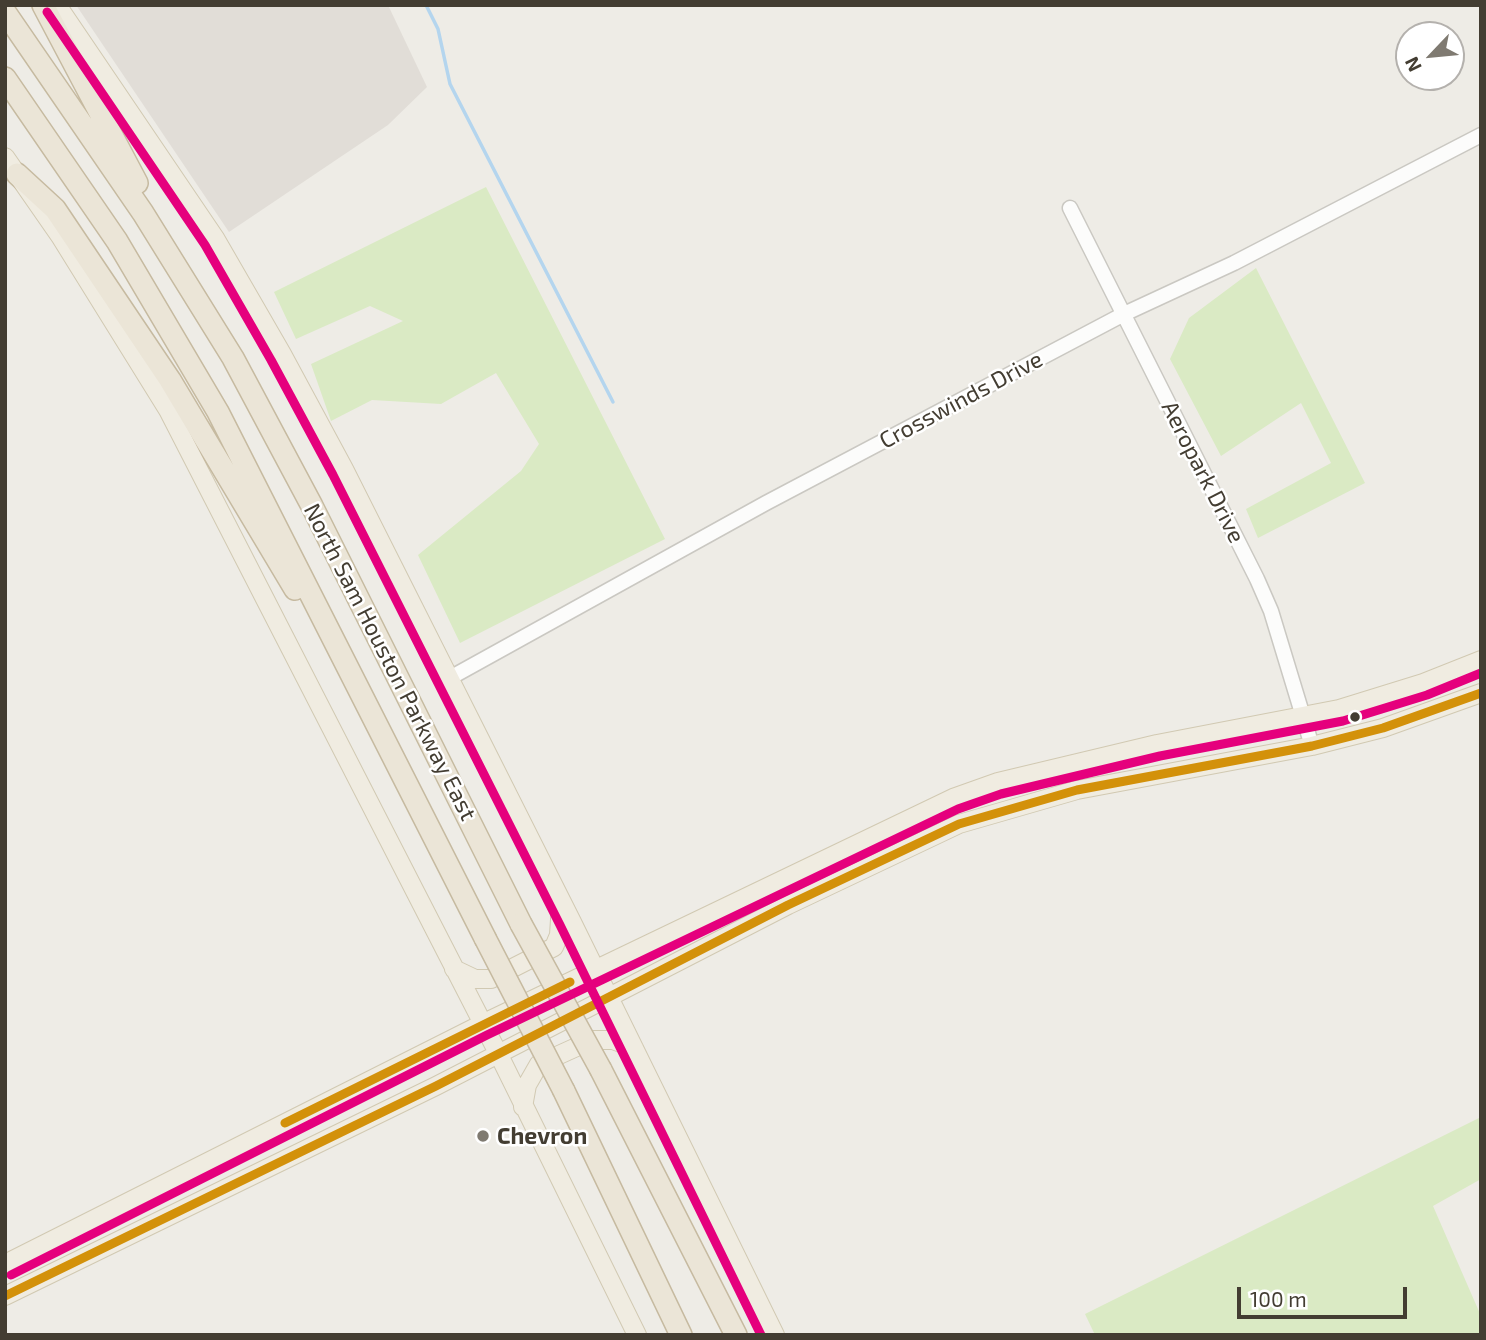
<!DOCTYPE html>
<html>
<head>
<meta charset="utf-8">
<style>
	body { margin:0 }
	#map { position:relative; width:1486px; height:1340px; overflow:hidden; background:#eeece6; font-family:"Exo 2",sans-serif }
	canvas { display:block }
	.frame { position:absolute; inset:0; border:7px solid #433d32; pointer-events:none }
	.north { position:absolute; left:1395px; top:21px; width:70px; height:70px; box-sizing:border-box; background:#fff; border:2px solid #b4b1ad; border-radius:50%; rotate:244deg; font-size:19px; font-weight:700; line-height:28px; text-align:center; color:#433d32 }
	.north::after { content:''; display:block; margin:auto; width:24px; height:32px; background:#7f7a71; clip-path:polygon(50% 0,100% 100%,50% 72%,0 100%) }
	.scale { position:absolute; left:1237px; top:1287px; width:170px; height:32px; box-sizing:border-box; border:4px solid #433d32; border-top:0; padding-left:9px; font-size:21px; line-height:24px; white-space:nowrap; color:#433d32; -webkit-text-stroke:5px #fff; paint-order:stroke }
</style>
</head>
<body>
<div id="map">
<canvas width="1486" height="1340"></canvas>
<div class="frame"></div>
<div class="north">N</div>
<div class="scale">100 m</div>
</div>
<script>
const c = document.querySelector('canvas').getContext('2d');
c.lineJoin = 'round';
function fill(path, color) {
  c.fillStyle = color;
  c.fill(path, 'evenodd');
}
function poly(rows) {
  const path = new Path2D();
  for (const r of rows) {
    path.moveTo(r[0], r[1]);
    for (let i = 2; i < r.length; i += 2) path.lineTo(r[i], r[i + 1]);
  }
  return path;
}
function strokePath(path, color, width, dash) {
  c.strokeStyle = color;
  c.lineWidth = width;
  c.lineCap = dash ? 'butt' : 'round';
  c.setLineDash(dash || []);
  c.stroke(path);
}
function label(font, color, halo, rows, align = 'center') {
  c.font = font + ' "Exo 2",sans-serif';
  c.lineWidth = 5;
  c.setLineDash([]);
  c.textBaseline = 'middle';
  c.strokeStyle = halo;
  c.fillStyle = color;
  for (const [text, x, y, turn = 0] of rows) {
    c.save();
    c.translate(x, y);
    c.rotate((+turn || 0) * Math.PI / 180);
    c.textAlign = isNaN(turn) ? turn : align;
    if (halo) c.strokeText(text, 0, 0);
    c.fillText(text, 0, 0);
    c.restore();
  }
}
fill(poly([
	[76,5,388,5,427,87,388,125,229,232]
]), '#e1ddd7');
fill(poly([
	[486,187,665,539,460,643,418,555,521,471,539,444,496,373,441,404,372,400,331,421,311,364,403,321,370,306,296,339,274,292],
	[1256,268,1365,483,1258,538,1246,509,1331,463,1301,403,1221,456,1170,359,1189,318],
	[1481,1117,1481,1179,1433,1206,1481,1316,1481,1335,1095,1335,1085,1314]
]), '#daeac4');
strokePath(poly([
	[426,5,438,29,450,84,613,402]
]), '#b4d5ee', 3.5);
const minor = poly([
	[1070,208,1257,579,1271,611,1312,746],
	[448,679,766,503,1124,314,1234,263,1481,135]
]);
const major = poly([
	[57,5,215,238,282,354,344,469,571,920,775,1335],
	[5,157,60,236,168,410,499,1055,637,1335],
	[454,969,475,979,491,979,554,947,559,935,561,904],
	[523,1107,527,1085,539,1064,592,1040,613,1040,634,1048],
	[5,1264,482,1024,953,798,998,782,1157,744,1339,709,1423,683,1481,660],
	[5,1296,436,1086,788,905,959,824,1077,790,1312,746,1383,728,1481,693]
]);
const highway = poly([
	[43,5,137,183],
	[5,12,143,213,233,358,312,506,521,924],
	[5,78,117,241,218,412,485,938],
	[17,174,55,209,170,380,295,589],
	[601,1070,736,1335],
	[564,1091,681,1335]
]);
strokePath(minor, '#cac8c2', 17);
strokePath(major, '#d1c9b2', 20);
strokePath(highway, '#c6baa0', 24);
strokePath(minor, '#fcfcfb', 14);
strokePath(major, '#f0ece1', 18);
strokePath(highway, '#ebe5d7', 21);
const highwayBridge = poly([
	[521,924,601,1070],
	[485,938,564,1091]
]);
strokePath(highwayBridge, '#c6baa0', 24, []);
strokePath(highwayBridge, '#ebe5d7', 21);
strokePath(poly([
	[285,1123,570,982],
	[5,1296,436,1086,788,905,959,824,1077,790,1312,746,1383,728,1481,693]
]), '#d3910a', 9);
strokePath(poly([
	[47,12,205,245,271,360,333,475,560,925,761,1335],
	[11,1275,487,1035,958,809,1001,794,1160,756,1343,721,1427,695,1481,673]
]), '#e5007d', 9);
for (const [x, y, r, color] of [
	[1355,717,6,"#433d32"],
	[483,1136,7,"#7f7a71"]
]) {
  const dot = new Path2D();
  dot.arc(x, y, r, 0, 2 * Math.PI);
  c.fillStyle = color;
  c.fill(dot);
  strokePath(dot, '#fff', 2.5);
}
label('23px', '#433d32', '#fff', [
	["Crosswinds Drive",961,400,-28],
	["Aeropark Drive",1203,472,63],
	["North Sam Houston Parkway East",390,662,63]
]);
label('bold 23px', '#433d32', '#fff', [
	["Chevron",497,1136]
], 'left');
</script>
</body>
</html>
